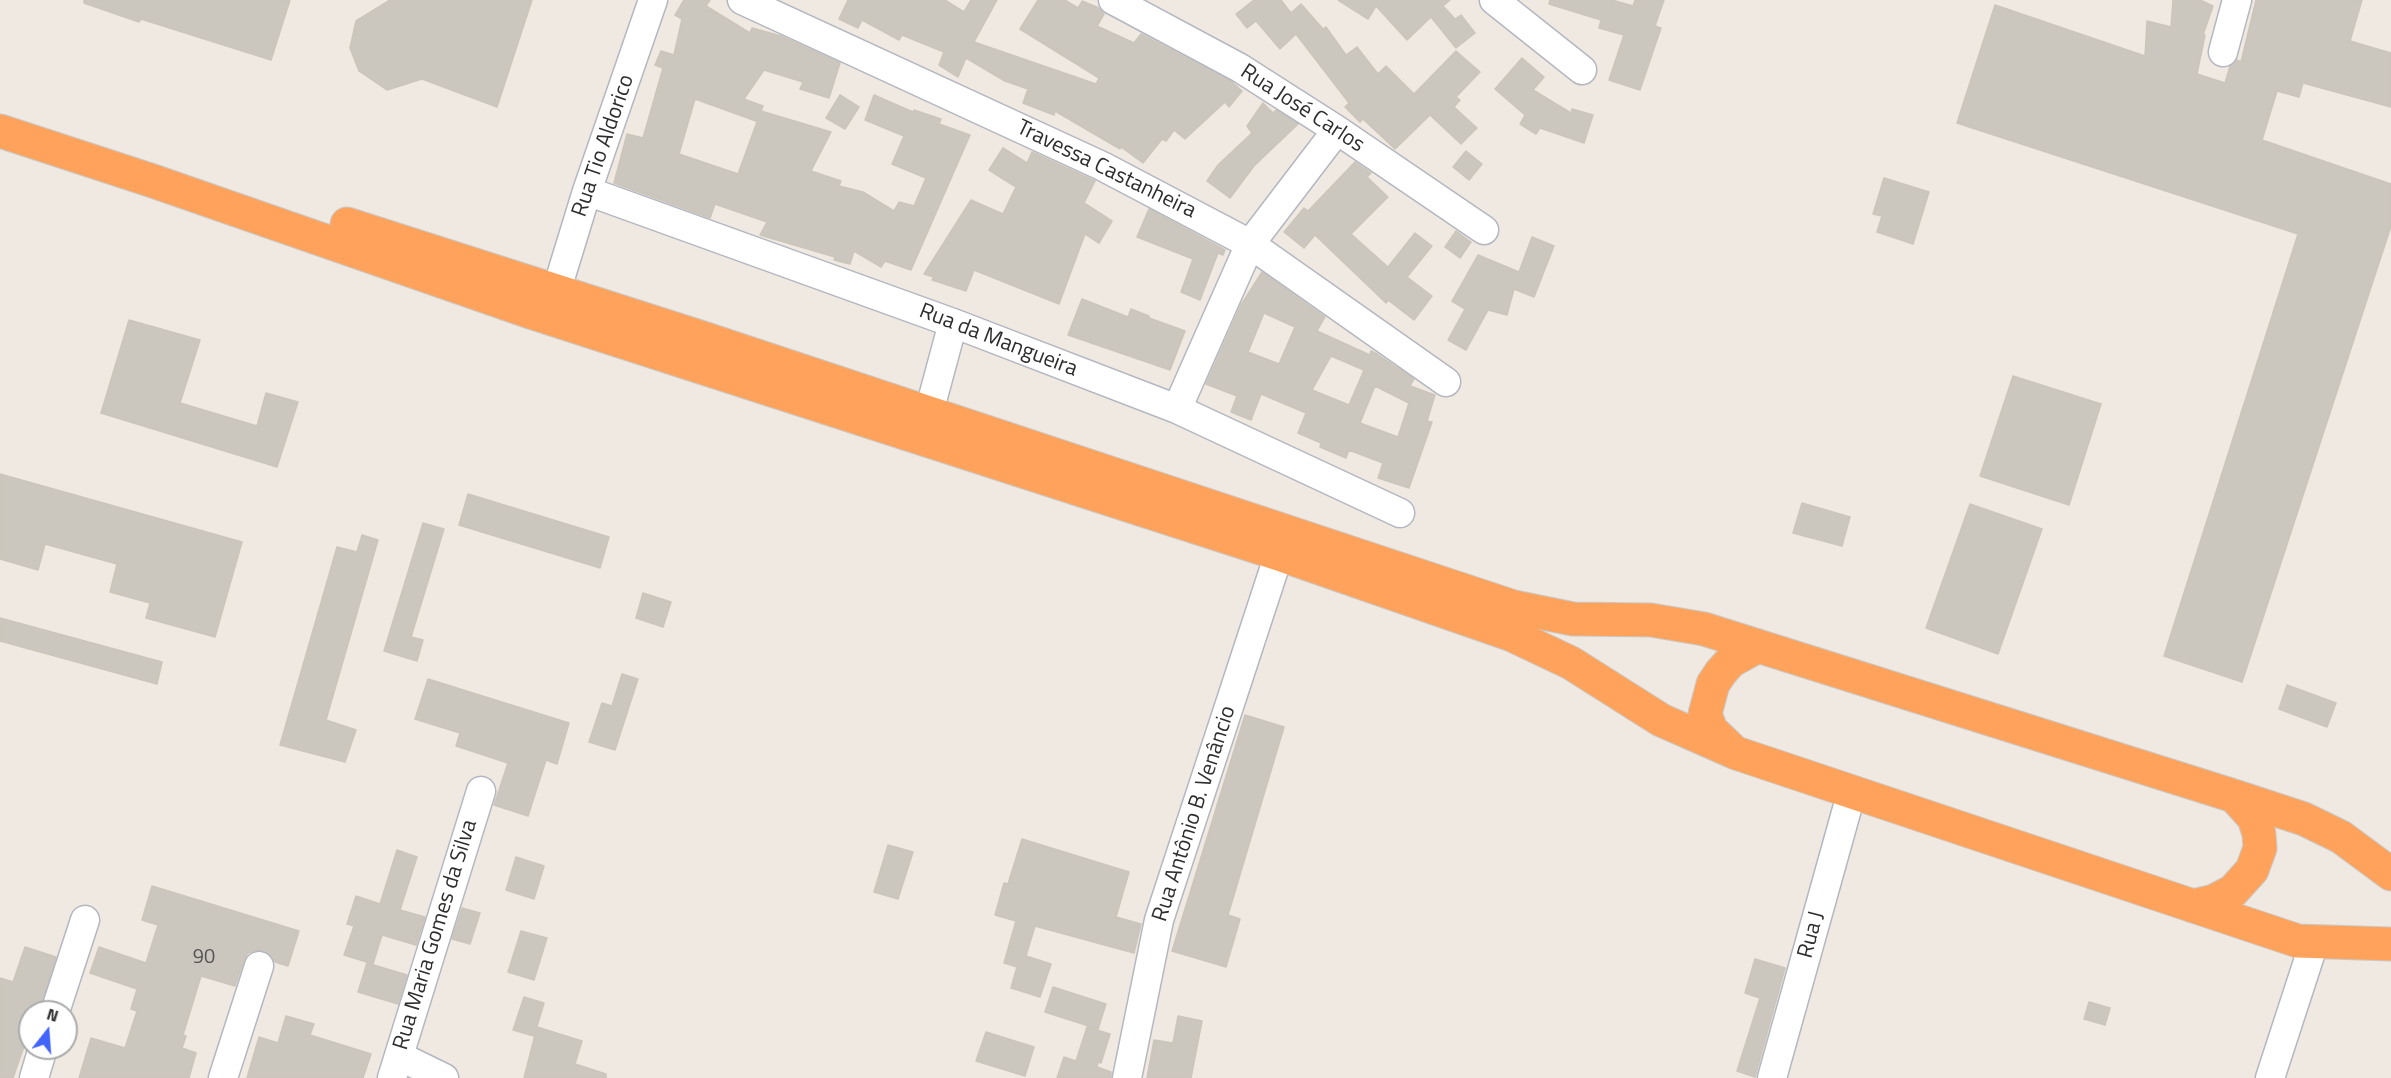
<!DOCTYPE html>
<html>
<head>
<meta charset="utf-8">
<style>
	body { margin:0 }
	#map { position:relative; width:2391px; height:1078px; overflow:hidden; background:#efe9e1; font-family:"Titillium Web",sans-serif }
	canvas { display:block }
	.north { position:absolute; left:18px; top:1000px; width:60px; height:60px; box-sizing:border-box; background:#fff; border:2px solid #ababab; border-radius:50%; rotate:17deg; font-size:16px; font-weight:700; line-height:24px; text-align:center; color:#2e2e2e }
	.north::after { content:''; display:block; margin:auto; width:21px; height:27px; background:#4264fb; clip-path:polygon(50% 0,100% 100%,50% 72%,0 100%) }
</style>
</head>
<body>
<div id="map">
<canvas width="2391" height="1078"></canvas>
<div class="north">N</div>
</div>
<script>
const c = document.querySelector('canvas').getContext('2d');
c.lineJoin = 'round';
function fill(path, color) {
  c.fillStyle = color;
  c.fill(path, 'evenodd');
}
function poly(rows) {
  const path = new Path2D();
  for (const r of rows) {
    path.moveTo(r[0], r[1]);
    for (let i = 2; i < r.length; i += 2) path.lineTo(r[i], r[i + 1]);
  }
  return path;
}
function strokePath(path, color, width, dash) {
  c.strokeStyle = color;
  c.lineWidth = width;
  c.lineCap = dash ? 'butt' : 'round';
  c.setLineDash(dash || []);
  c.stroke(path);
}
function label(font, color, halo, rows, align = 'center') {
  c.font = font + ' "Titillium Web",sans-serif';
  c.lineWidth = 4.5;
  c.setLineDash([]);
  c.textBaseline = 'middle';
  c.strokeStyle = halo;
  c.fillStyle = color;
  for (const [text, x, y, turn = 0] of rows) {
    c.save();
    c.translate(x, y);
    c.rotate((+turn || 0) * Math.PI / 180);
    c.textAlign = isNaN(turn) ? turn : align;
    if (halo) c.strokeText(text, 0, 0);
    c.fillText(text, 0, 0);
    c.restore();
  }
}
const building = poly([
	[84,0,290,0,271,60,141,19,139,22,84,3,84,0],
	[390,0,532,0,497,107,422,79,387,90,359,71,350,48,356,21,390,0],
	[684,0,710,0,706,6,750,33,752,28,781,36,840,63,829,98,800,89,803,82,764,70,744,99,763,106,761,111,831,132,811,171,841,181,839,186,863,192,894,211,899,202,914,206,926,178,892,164,904,136,865,120,874,95,913,112,914,110,941,119,939,124,970,135,911,270,885,261,881,267,854,251,850,264,834,260,835,257,760,235,767,222,715,204,710,218,614,183,627,134,643,138,663,68,655,65,661,51,674,55,682,19,675,15,684,0],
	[695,99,756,121,761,111,738,174,679,154,695,99],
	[848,0,945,0,964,12,971,0,997,0,974,42,1096,84,1099,78,1020,29,1038,0,1065,0,1078,8,1082,1,1099,8,1104,14,1097,26,1134,43,1141,34,1232,82,1242,91,1229,107,1225,102,1185,139,1174,130,1166,141,1162,139,1143,163,1121,147,1120,149,1055,111,1054,115,1023,103,1028,89,1005,81,966,58,958,77,939,65,944,52,902,35,899,40,862,20,858,28,839,19,848,0],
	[1254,0,1281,0,1291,13,1301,4,1323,29,1326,27,1346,55,1357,47,1378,74,1386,66,1414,94,1456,51,1480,72,1456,97,1460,100,1454,107,1477,128,1461,144,1430,115,1395,149,1363,119,1360,122,1345,107,1349,103,1296,34,1280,49,1256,21,1247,28,1236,14,1254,0],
	[1338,0,1450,0,1443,6,1455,19,1461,15,1475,33,1456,48,1431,17,1407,40,1376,6,1368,19,1338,0],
	[1550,0,1612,0,1633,6,1635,0,1664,0,1655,26,1661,28,1640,90,1609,80,1624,35,1599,28,1601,20,1549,4,1550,0],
	[2173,0,2200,0,2213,6,2203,35,2205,35,2197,74,2225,83,2230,66,2237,60,2241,62,2256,0,2362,0,2350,41,2391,53,2391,107,2303,83,2299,97,2277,91,2262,140,2391,184,2391,226,2242,682,2164,656,2298,234,1957,123,1995,5,2145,56,2147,21,2171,27,2173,0],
	[1522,58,1544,77,1533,90,1571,113,1572,109,1593,115,1584,143,1540,128,1536,134,1520,124,1525,115,1495,89,1522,58],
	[840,95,859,107,845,129,826,118,840,95],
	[1263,103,1273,113,1276,110,1298,124,1254,166,1230,198,1207,181,1218,165,1252,133,1247,126,1263,103],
	[1003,148,1027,163,1032,152,1095,181,1084,203,1112,221,1099,243,1085,234,1059,304,974,270,966,291,932,280,934,277,924,274,971,200,1003,214,1016,187,989,170,1003,148],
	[1466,151,1482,164,1469,180,1453,167,1466,151],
	[1355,162,1371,173,1367,177,1388,197,1351,234,1388,267,1415,233,1432,246,1407,277,1432,296,1414,320,1388,300,1386,303,1315,235,1304,248,1284,232,1304,208,1308,211,1355,162],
	[1884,178,1929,192,1913,244,1877,232,1882,216,1873,214,1884,178],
	[1149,209,1225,250,1223,255,1218,253,1200,300,1181,292,1193,259,1137,237,1149,209],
	[1456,231,1471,242,1460,258,1445,247,1456,231],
	[1532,237,1554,246,1534,297,1514,289,1507,315,1488,310,1466,350,1448,340,1465,309,1452,301,1478,255,1519,272,1532,237],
	[1262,272,1325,317,1317,331,1370,355,1371,351,1377,354,1414,379,1410,386,1435,395,1427,421,1432,422,1409,488,1378,478,1383,463,1349,450,1346,458,1320,447,1321,443,1298,433,1306,413,1261,394,1251,420,1231,412,1237,396,1206,384,1241,305,1262,272],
	[1264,313,1295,327,1279,364,1248,352,1264,313],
	[1331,356,1364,370,1349,405,1312,390,1331,356],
	[1375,386,1409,403,1398,437,1360,423,1375,386],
	[1082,299,1128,317,1131,309,1149,316,1149,318,1185,331,1170,370,1068,335,1082,299],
	[129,320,200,340,180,403,257,426,266,393,298,402,277,467,101,413,129,320],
	[2013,376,2101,404,2069,505,1980,476,2013,376],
	[0,474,242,542,215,637,146,618,150,603,110,592,117,564,45,544,38,570,0,559,0,474],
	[468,494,609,537,600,568,459,525,468,494],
	[1802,503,1850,517,1842,546,1793,533,1802,503],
	[1970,504,2042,529,1998,654,1926,628,1970,504],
	[423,523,444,529,411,637,423,640,417,661,384,651,423,523],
	[362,535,378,540,326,720,356,730,345,762,280,745,337,547,357,552,362,535],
	[643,593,671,602,663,627,636,618,643,593],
	[0,618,162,662,157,684,0,641,0,618],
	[622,674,638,679,615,750,589,742,602,703,612,706,622,674],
	[428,679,569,723,557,764,546,760,528,816,494,805,508,763,456,746,460,733,415,719,428,679],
	[2287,685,2336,703,2327,727,2279,709,2287,685],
	[1245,715,1284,727,1228,915,1240,919,1226,967,1172,951,1245,715],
	[1022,839,1129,872,1116,917,1141,924,1134,953,1035,926,1026,956,1051,964,1040,997,1011,988,1017,967,1004,963,1016,921,995,915,1004,883,1008,884,1022,839],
	[888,845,913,852,898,899,874,892,888,845],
	[397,850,417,857,400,910,425,917,416,945,382,935,373,964,344,955,354,926,347,924,356,896,380,904,397,850],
	[516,857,544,866,534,899,506,890,516,857],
	[152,886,299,931,288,966,275,962,265,951,256,950,248,953,244,960,235,986,201,976,183,1035,186,1036,182,1048,196,1053,189,1078,79,1078,91,1038,125,1048,137,1011,131,1009,137,989,90,973,99,947,146,963,158,925,142,920,152,886],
	[462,908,480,913,470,944,452,939,462,908],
	[521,931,547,938,534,980,508,972,521,931],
	[25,947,56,957,39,1012,30,1012,30,1029,13,1078,0,1078,0,978,13,982,25,947],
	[1755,959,1785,968,1755,1077,1737,1071,1760,998,1745,993,1755,959],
	[367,963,407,975,398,1004,358,992,367,963],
	[1053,987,1106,1004,1098,1029,1045,1012,1053,987],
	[524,997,544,1003,534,1036,513,1030,524,997],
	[2089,1002,2110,1008,2105,1025,2084,1019,2089,1002],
	[286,1016,314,1024,310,1035,371,1054,363,1078,247,1078,259,1037,278,1043,286,1016],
	[1178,1016,1202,1021,1191,1078,1147,1078,1154,1040,1173,1043,1178,1016],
	[537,1027,582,1041,575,1064,606,1074,606,1078,524,1078,537,1027],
	[1087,1027,1110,1034,1101,1063,1098,1062,1097,1067,1111,1072,1111,1078,1057,1078,1064,1057,1076,1061,1087,1027],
	[986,1032,1034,1047,1025,1076,976,1061,986,1032]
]);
fill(building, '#cbc7bf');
strokePath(building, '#cbc5ba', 1.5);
const minor = poly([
	[742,0,1102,166,1250,244,1446,382],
	[1113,0,1240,68,1337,130,1484,230],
	[1494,0,1582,70],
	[2223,52,2237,0],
	[587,191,953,323,1177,409,1400,513],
	[556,292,587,191,653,0],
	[1177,409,1250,244,1337,130],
	[929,412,953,323],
	[55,1012,85,920],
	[399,1056,444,1078],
	[34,1078,43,1048],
	[223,1078,259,966],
	[392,1078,481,791],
	[1127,1078,1159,920,1279,554],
	[1772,1078,1852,791],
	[2270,1078,2314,943]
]);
const highway = poly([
	[0,131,153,181,530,312,1279,554,1512,635,1571,663,1661,720,1736,753,2298,941,2391,944],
	[347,224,703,338,1514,607,1573,619,1651,620,1704,629,2234,796,2304,819,2341,837,2391,874],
	[1731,749,1711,730,1705,714,1713,684,1721,672,1731,661,1758,646],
	[2193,906,2214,901,2233,891,2252,870,2260,848,2259,834,2254,818,2234,796]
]);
strokePath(minor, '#b4b7c1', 31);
strokePath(highway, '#c9c9c9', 35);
strokePath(minor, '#fff', 28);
strokePath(highway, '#ffa35c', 33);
label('20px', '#555452', null, [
	["90",204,958]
]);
label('22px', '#2e2e2e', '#fff', [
	["Rua José Carlos",1302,109,33],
	["Rua Tio Aldorico",604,146,-71],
	["Travessa Castanheira",1106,170,26],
	["Rua da Mangueira",998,341,21],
	["Rua Antônio B. Venâncio",1195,814,-72],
	["Rua Maria Gomes da Silva",436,935,-73],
	["Rua J",1812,935,-75]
]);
</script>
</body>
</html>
